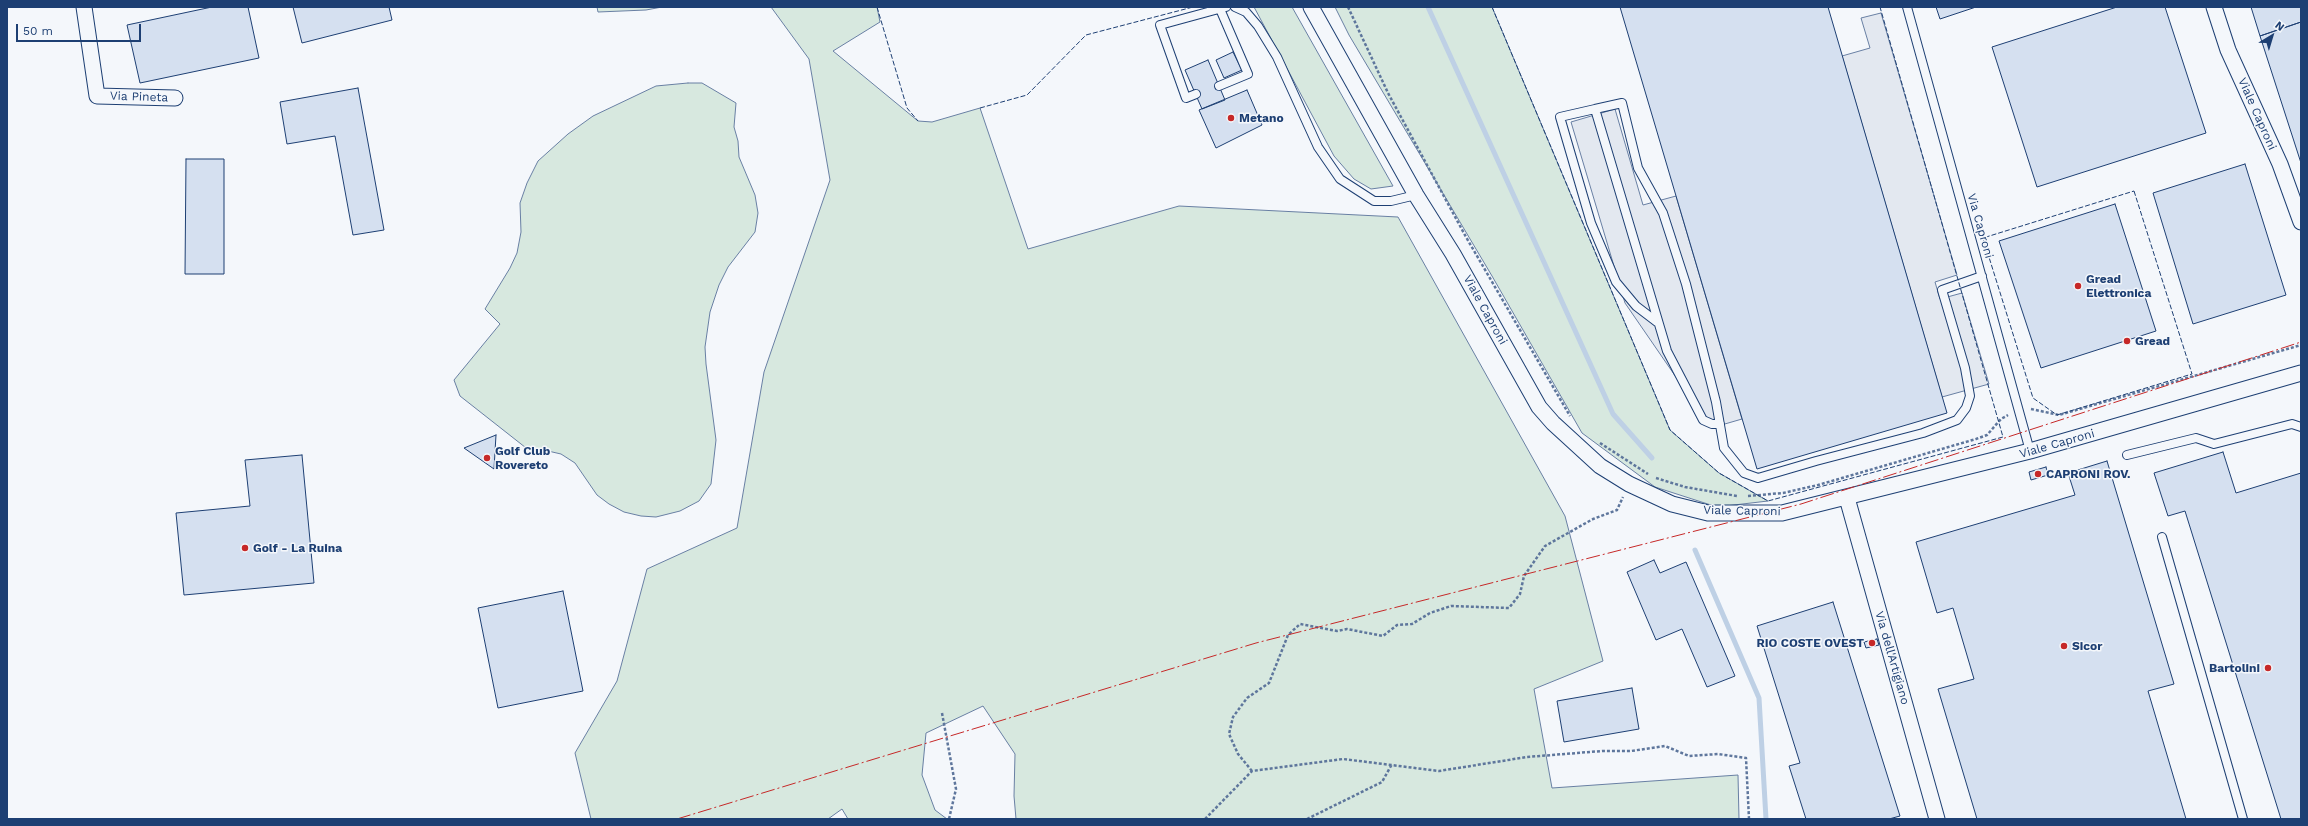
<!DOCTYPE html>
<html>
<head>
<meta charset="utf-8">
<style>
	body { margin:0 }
	#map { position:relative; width:2308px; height:826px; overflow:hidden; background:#f4f7fb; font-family:"Work Sans",sans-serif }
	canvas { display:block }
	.frame { position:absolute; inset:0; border:8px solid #1d3f73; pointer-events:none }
	.north { position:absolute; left:2252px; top:16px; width:40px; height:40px; -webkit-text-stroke:3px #f4f7fb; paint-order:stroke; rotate:38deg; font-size:11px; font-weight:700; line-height:16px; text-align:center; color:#1d3f73 }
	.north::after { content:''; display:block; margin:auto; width:14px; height:18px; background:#1d3f73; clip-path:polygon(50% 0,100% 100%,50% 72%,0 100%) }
	.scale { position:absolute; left:16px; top:24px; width:125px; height:18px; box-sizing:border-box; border:2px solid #1d3f73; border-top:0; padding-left:5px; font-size:12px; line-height:14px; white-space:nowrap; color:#1d3f73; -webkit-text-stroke:3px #f4f7fb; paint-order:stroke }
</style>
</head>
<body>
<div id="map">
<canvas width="2308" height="826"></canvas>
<div class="frame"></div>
<div class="north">N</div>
<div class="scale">50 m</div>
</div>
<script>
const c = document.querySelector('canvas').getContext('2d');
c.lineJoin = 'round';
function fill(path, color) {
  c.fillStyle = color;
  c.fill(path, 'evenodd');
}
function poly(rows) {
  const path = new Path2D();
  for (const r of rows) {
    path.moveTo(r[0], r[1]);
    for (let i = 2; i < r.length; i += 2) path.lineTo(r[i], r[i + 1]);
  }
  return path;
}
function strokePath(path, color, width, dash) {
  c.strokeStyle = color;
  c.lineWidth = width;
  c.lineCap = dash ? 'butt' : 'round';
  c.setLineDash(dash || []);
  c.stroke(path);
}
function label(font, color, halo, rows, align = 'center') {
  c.font = font + ' "Work Sans",sans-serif';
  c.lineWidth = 3;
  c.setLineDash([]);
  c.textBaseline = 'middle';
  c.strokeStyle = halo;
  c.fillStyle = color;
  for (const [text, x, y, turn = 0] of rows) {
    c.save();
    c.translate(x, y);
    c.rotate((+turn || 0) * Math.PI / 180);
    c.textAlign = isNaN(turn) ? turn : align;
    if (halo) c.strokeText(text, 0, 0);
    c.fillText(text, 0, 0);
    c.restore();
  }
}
const green = poly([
	[597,7,662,7,646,10,598,12,597,7],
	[771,7,877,7,880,22,833,51,918,121,932,122,980,108,1028,249,1179,206,1398,217,1565,516,1603,661,1534,689,1552,788,1738,775,1739,819,1016,819,1014,796,1015,754,983,706,926,733,922,775,935,810,947,819,848,819,842,809,828,819,591,819,575,753,617,681,647,569,737,528,764,372,830,180,809,59,771,7],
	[1254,7,1292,7,1393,186,1371,189,1354,179,1334,156,1254,7],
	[1335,7,1492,7,1670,430,1719,473,1768,501,1717,507,1655,487,1582,433,1492,276,1349,35,1335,7],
	[688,83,702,83,736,103,734,127,738,141,739,157,755,195,758,213,755,232,728,267,719,285,710,312,705,347,706,364,716,440,711,484,699,501,680,511,656,517,641,516,624,512,609,504,597,495,575,463,561,454,548,451,535,455,460,396,454,380,500,324,485,309,510,268,517,253,521,232,520,203,527,183,538,161,568,134,593,116,656,86,688,83]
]);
fill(green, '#d7e8df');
strokePath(green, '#687fa3', 1);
const parking = poly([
	[1881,13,1957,275,1935,282,1940,299,1962,293,1989,384,1942,397,1842,56,1870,48,1861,18,1881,13],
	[1615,109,1643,205,1676,196,1742,419,1711,428,1625,303,1571,122,1615,109]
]);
fill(parking, '#e3e8f0');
strokePath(parking, '#687fa3', 1);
strokePath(poly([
	[1428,7,1613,414,1652,458],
	[1695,550,1759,698,1766,819]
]), '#bed0e5', 5);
const building = poly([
	[212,7,248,7,259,58,140,83,127,25,212,7],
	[293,7,389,7,392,20,302,43,293,7],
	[1620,7,1828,7,1947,413,1757,469,1620,7],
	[1936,7,1976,7,1940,19,1936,7],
	[2117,7,2165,7,2206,133,2037,187,1992,47,2117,7],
	[2251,7,2301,7,2301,22,2260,36,2251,7],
	[2301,22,2301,163,2260,36,2301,22],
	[1233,52,1242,70,1224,78,1216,60,1233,52],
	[1208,60,1225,100,1202,109,1185,70,1208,60],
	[358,88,384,230,353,235,335,136,287,144,280,102,358,88],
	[1247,90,1262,125,1216,148,1199,110,1247,90],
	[186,159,224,159,224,274,185,274,186,159],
	[2245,164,2286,295,2193,324,2153,193,2245,164],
	[2115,204,2156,331,2041,368,1999,241,2115,204],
	[496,435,494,469,464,448,496,435],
	[2223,452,2236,493,2301,473,2301,819,2281,819,2185,511,2168,516,2154,473,2223,452],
	[302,455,314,583,184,595,176,513,250,506,245,460,302,455],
	[2107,461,2174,684,2148,691,2186,819,1977,819,1938,689,1974,679,1953,608,1937,613,1916,542,2075,495,2068,473,2107,461],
	[2046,467,2048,475,2031,480,2029,472,2046,467],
	[1654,560,1660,573,1686,562,1735,676,1707,687,1682,629,1656,640,1627,572,1654,560],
	[563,591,583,691,498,708,478,608,563,591],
	[1833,602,1900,816,1889,819,1806,819,1789,766,1800,763,1757,626,1833,602],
	[1877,639,1879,645,1866,648,1864,642,1877,639],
	[1632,688,1639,729,1564,742,1557,701,1632,688]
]);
fill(building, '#d5e0f0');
strokePath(building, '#1d3f73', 1);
const service = poly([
	[1235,7,1246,12,1258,26,1277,57,1318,147,1340,179,1374,201,1391,201,1416,195],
	[1907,7,2030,451],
	[1219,86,1248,74,1220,9],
	[1196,94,1186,98,1160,25,1226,7],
	[1595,109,1560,117,1591,223,1616,282,1636,306,1657,322],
	[1720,424,1712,424,1703,420,1667,351,1595,109,1622,103,1638,168,1663,213,1686,284,1716,402,1724,448,1744,473,1758,478,1816,461,1923,433,1957,420,1966,408,1970,396,1965,368,1942,290,1982,276],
	[2127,455,2196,438,2214,444,2292,424,2301,427],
	[2162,537,2243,819]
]);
const minor = poly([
	[84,7,97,96,175,98],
	[1311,7,1416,195,1453,254,1539,407,1553,423,1600,466,1629,484,1672,504,1708,513,1782,513,2030,451,2301,373],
	[2214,7,2228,50,2280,164,2301,222],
	[1847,498,1937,819]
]);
strokePath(service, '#1d3f73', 10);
strokePath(minor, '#1d3f73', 17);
strokePath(poly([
	[1348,7,1388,93,1466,237,1570,416],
	[2031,409,2059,415,2301,345],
	[1600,443,1648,474],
	[1656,478,1685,487,1737,496],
	[1748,496,1783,493,1818,485,1976,439,1987,435,2001,419,2008,415],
	[942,713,956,789,949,819],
	[1252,771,1238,754,1229,734,1233,717,1247,698,1269,683,1288,635,1300,624,1337,631,1347,629,1383,636,1397,625,1412,624,1430,613,1451,606,1509,608,1520,594,1524,576,1545,546,1593,519,1617,510,1623,497],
	[1205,819,1252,771,1343,759,1439,771,1527,757,1602,751,1631,751,1665,746,1689,756,1718,754,1746,758,1749,819],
	[1307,819,1382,782,1392,764]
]), '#5e769c', 2.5, [3, 2]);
strokePath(service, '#f4f7fb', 8);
strokePath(minor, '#f4f7fb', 15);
strokePath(poly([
	[877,7,907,108,918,121],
	[1492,7,1670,430,1719,473,1768,501,2003,437,1880,7],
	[980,108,1027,95,1086,35,1193,7],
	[2134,191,2192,374,2057,415,2033,398,1983,238,2134,191]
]), '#1d3f73', 1, [5, 2]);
strokePath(poly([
	[677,819,1256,643,1801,504,2301,342]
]), '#c62828', 1, [14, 3, 2, 3]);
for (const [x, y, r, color] of [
	[1231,118,4,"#c62828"],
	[2078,286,4,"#c62828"],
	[2127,341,4,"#c62828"],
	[487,458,4,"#c62828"],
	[2038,474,4,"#c62828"],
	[245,548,4,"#c62828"],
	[1872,643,4,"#c62828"],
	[2064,646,4,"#c62828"],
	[2268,668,4,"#c62828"]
]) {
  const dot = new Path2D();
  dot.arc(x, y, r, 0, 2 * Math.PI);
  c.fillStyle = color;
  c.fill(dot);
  strokePath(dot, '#f4f7fb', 1.5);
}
label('12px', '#1d3f73', '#f4f7fb', [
	["Via Pineta",139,97,2],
	["Viale Caproni",2257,114,66],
	["Via Caproni",1980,226,74],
	["Viale Caproni",1485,310,61],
	["Viale Caproni",2057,444,-16],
	["Viale Caproni",1742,511,1],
	["Via dell'Artigiano",1892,658,74]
]);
label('bold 12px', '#1d3f73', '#f4f7fb', [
	["Metano",1239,118],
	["Gread",2086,279],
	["Elettronica",2086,293],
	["Gread",2135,341],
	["Golf Club",495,451],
	["Rovereto",495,465],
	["CAPRONI ROV.",2046,474],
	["Golf - La Ruina",253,548],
	["RIO COSTE OVEST",1864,643,"right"],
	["Sicor",2072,646],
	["Bartolini",2260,668,"right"]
], 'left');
</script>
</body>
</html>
